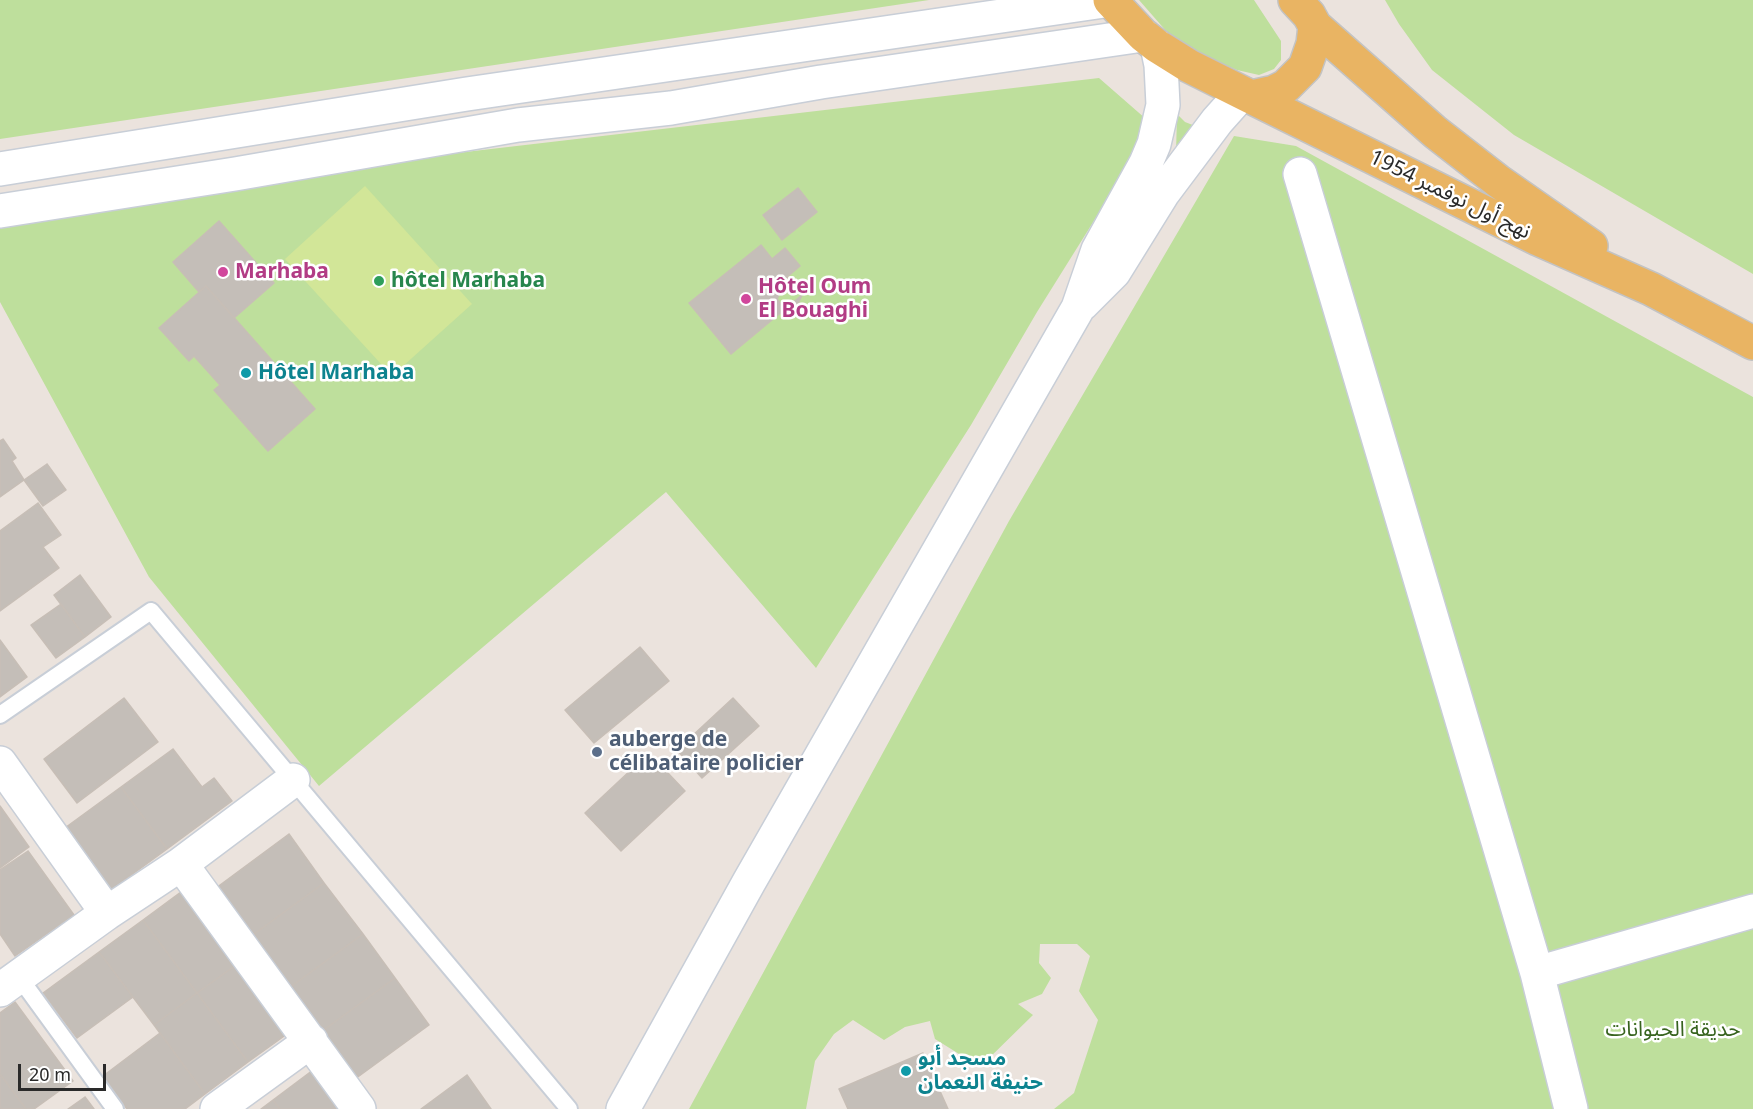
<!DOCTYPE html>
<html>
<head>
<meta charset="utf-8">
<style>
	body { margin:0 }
	#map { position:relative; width:1753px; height:1109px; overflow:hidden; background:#ebe3dd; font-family:"Noto Sans",sans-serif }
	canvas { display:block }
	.scale { position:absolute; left:18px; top:1064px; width:88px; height:27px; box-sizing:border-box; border:3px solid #2a2a2a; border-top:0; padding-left:8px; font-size:18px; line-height:21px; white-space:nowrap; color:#2a2a2a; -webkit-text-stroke:4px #fff; paint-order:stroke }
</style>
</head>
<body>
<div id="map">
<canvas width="1753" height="1109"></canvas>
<div class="scale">20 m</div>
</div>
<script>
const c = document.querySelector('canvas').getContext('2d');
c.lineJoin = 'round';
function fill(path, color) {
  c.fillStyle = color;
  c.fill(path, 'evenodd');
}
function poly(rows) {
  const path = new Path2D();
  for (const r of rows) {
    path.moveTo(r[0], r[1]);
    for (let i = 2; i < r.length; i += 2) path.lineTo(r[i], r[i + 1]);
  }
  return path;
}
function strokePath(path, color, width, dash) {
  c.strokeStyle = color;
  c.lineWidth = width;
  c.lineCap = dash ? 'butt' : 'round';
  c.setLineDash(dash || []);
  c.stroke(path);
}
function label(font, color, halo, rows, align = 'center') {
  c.font = font + ' "Noto Sans","Noto Sans Arabic",sans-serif';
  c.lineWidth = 5;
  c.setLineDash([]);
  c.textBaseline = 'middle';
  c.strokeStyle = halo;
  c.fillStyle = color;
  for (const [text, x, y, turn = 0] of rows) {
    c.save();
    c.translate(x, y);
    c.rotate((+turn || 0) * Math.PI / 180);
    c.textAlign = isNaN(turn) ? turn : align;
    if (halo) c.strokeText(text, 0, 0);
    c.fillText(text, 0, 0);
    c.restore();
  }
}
fill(poly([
	[0,0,929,0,0,139],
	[1139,0,1254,0,1281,41,1281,60,1274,69,1259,75,1237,70,1202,55,1167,32],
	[1385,0,1753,0,1753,274,1514,135,1432,70,1399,24],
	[1099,78,1146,119,1147,136,1037,312,971,425,816,668,666,492,319,786,149,577,0,302,0,224,371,163],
	[1177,114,1185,122,1203,129,1176,154],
	[1234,136,1296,146,1753,397,1753,1109,1054,1109,1074,1093,1098,1020,1079,991,1090,956,1077,944,1040,944,1039,963,1051,978,1042,994,1018,1004,1033,1015,980,1067,935,1039,930,1021,905,1027,884,1040,853,1020,834,1034,815,1061,806,1109,689,1109,1009,521]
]), '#bedf9c');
fill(poly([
	[365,186,472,304,392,376,285,259]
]), '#d2e698');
const building = poly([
	[798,188,817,212,782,240,763,215,798,188],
	[219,221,274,283,234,318,206,286,199,292,173,262,219,221],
	[761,245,772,259,785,248,800,266,787,277,802,295,731,354,689,303,761,245],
	[787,277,802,295,792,317,777,299,787,277],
	[206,286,315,409,268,451,214,390,220,385,194,356,189,361,159,328,206,286],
	[3,439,16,458,12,461,24,480,0,497,0,441,3,439],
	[47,464,66,490,43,506,24,480,47,464],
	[38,503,61,535,43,547,59,568,0,611,0,531,38,503],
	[80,575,111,617,85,637,54,595,80,575],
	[61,604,85,637,56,658,31,625,61,604],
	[0,640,27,677,0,697,0,640],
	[640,647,669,681,594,743,565,710,640,647],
	[124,698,158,742,77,803,44,759,124,698],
	[733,698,759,726,702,778,677,750,733,698],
	[173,749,202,787,214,778,232,801,167,849,121,787,173,749],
	[649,753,685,791,621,851,585,813,649,753],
	[121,787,167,849,104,895,58,833,121,787],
	[0,806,29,847,0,868,0,806],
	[289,834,324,883,250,937,216,888,289,834],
	[28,851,74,915,15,956,0,934,0,870,28,851],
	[324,883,363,934,289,988,250,937,324,883],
	[189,886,243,960,197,993,143,920,189,886],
	[143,920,197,993,154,1025,99,952,143,920],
	[363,934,395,978,321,1032,289,988,363,934],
	[99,952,133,997,77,1038,43,993,99,952],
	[243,960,294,1029,248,1062,197,993,243,960],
	[395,978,429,1025,355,1079,321,1032,395,978],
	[197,993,248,1062,205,1094,154,1025,197,993],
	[15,1002,73,1081,34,1109,26,1109,0,1074,0,1013,15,1002],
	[160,1033,205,1094,185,1109,127,1109,103,1076,160,1033],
	[923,1053,948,1109,848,1109,839,1089,923,1053],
	[313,1070,342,1109,280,1109,273,1100,313,1070],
	[0,1074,26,1109,0,1109,0,1074],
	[467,1075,491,1109,421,1109,467,1075],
	[85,1097,94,1109,68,1109,85,1097],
	[273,1100,280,1109,261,1109,273,1100]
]);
fill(building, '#c4beb8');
strokePath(building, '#c7beb6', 1.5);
const service = poly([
	[0,715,151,611,569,1109],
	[19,977,115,1109]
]);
const minor = poly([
	[1300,174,1537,973,1571,1109],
	[0,763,107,913],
	[181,864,293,780],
	[1537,973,1753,911],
	[0,990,107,913,181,864,359,1109],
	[217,1109,311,1041]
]);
const secondary = poly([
	[0,169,467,94,1111,0],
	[0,211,235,174,518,125,671,108,821,82,1143,35],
	[1082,304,1114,272,1163,193,1217,121,1242,93],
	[623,1109,749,882,1078,308,1098,250,1146,163,1154,144,1163,105,1161,65,1157,46]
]);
const primary = poly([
	[1110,0,1143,35,1157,46,1189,66,1251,97,1274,92,1286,86,1305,67,1313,44,1315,26,1309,15,1295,0],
	[1315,26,1435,132,1498,181,1591,246],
	[1251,97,1538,239,1651,289,1753,343]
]);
strokePath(service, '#c8ced7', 20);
strokePath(minor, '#c8ced7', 36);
strokePath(secondary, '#c8ced7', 36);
strokePath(primary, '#c3c3c3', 36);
strokePath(service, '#fff', 16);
strokePath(minor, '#fff', 33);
strokePath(secondary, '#fff', 33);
strokePath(primary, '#e9b463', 33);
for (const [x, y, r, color] of [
	[223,272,6,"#d1479c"],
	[379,281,6,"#2e9e5b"],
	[746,299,6,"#d1479c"],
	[246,373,6,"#0f9aa8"],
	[597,752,6,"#5c6f8a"],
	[906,1071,6,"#0f9aa8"]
]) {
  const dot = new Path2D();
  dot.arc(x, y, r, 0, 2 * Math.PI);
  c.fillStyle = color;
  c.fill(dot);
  strokePath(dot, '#fff', 2);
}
label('21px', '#2a2a2a', '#fff', [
	["نهج أول نوفمبر 1954",1450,195,26]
]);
label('bold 21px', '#b23c85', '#fff', [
	["Marhaba",235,272],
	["Hôtel Oum",758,287],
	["El Bouaghi",758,311]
], 'left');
label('bold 21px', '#27864d', '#fff', [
	["hôtel Marhaba",391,281]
], 'left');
label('bold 21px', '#0d838f', '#fff', [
	["Hôtel Marhaba",258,373],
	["مسجد أبو",918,1059],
	["حنيفة النعمان",918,1083]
], 'left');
label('bold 21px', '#4e5e75', '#fff', [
	["auberge de",609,740],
	["célibataire policier",609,764]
], 'left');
label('21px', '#37631e', '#fff', [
	["حديقة الحيوانات",1673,1030]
]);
</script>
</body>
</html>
